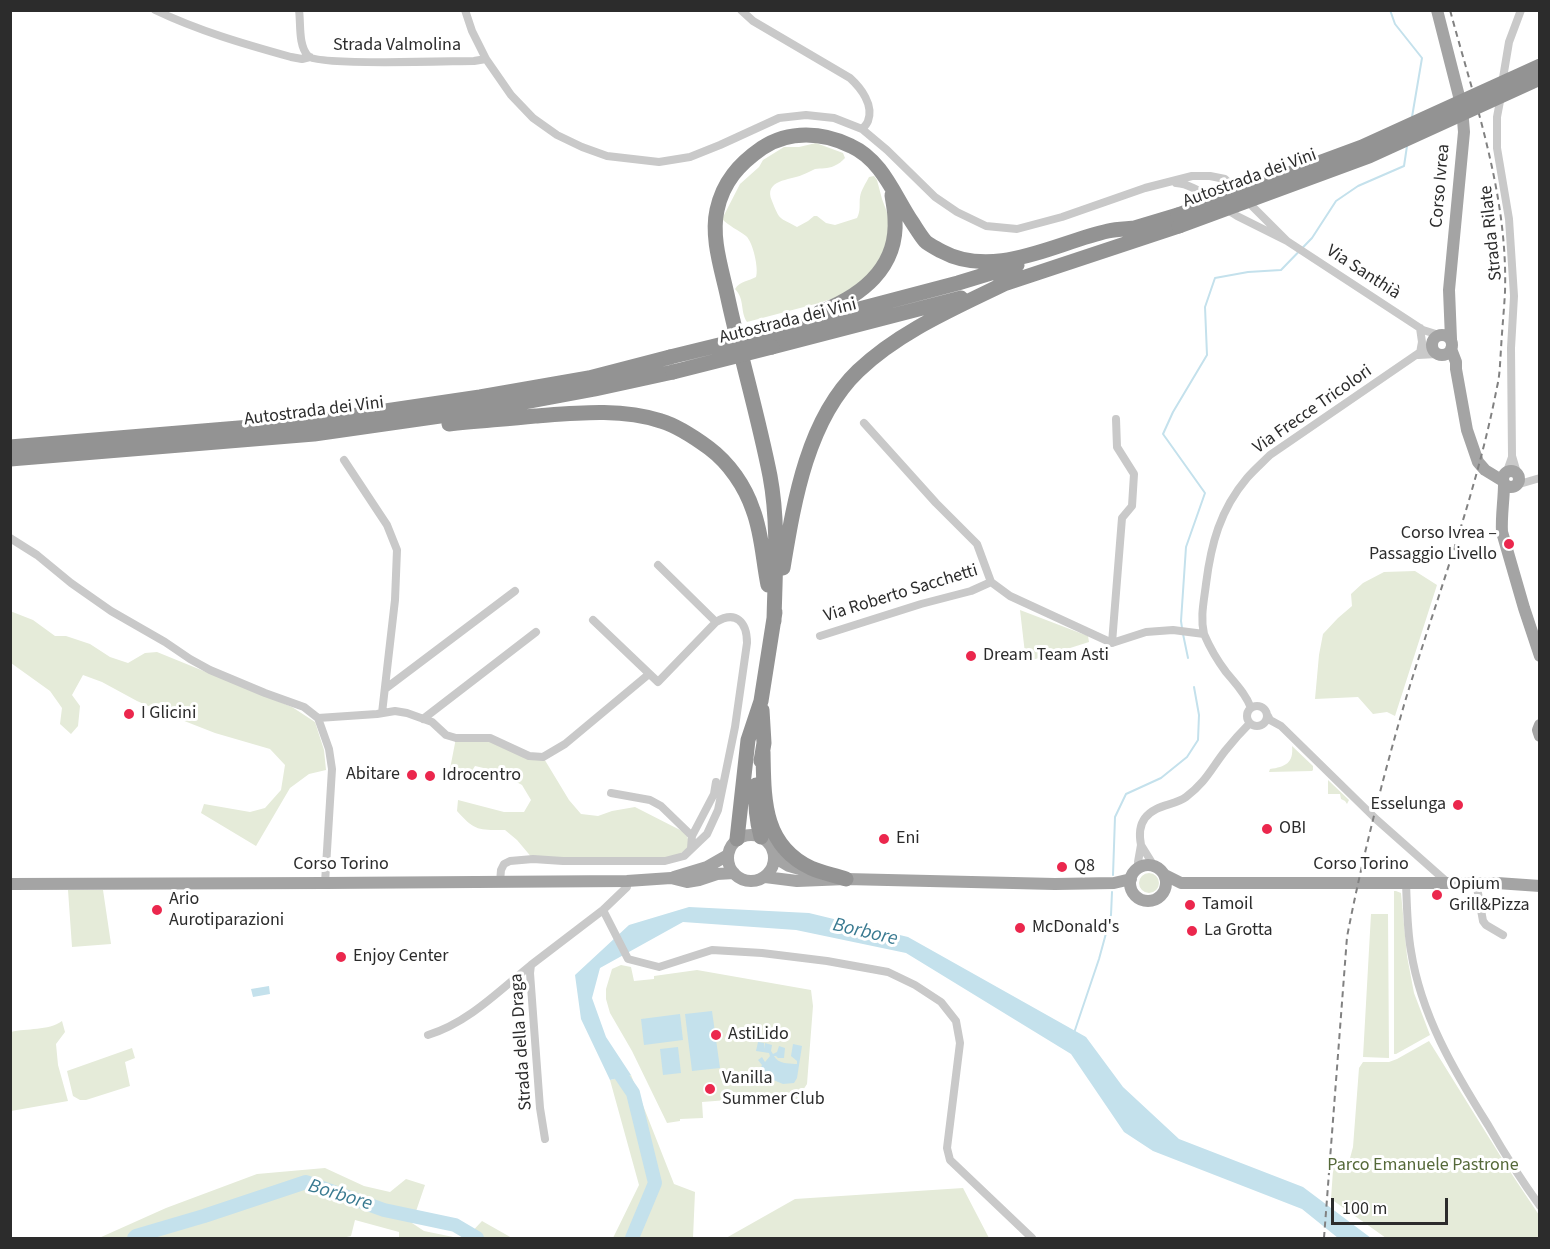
<!DOCTYPE html>
<meta charset="utf-8">
<style>
body{margin:0}
#map{position:relative;width:1550px;height:1249px;overflow:hidden;background:#fff;font-family:"Source Sans 3",sans-serif}
canvas{display:block}
.frame{position:absolute;inset:0;border:12px solid #2c2c2c;pointer-events:none}
.scale{position:absolute;left:1331px;top:1198px;width:117px;height:27px;box-sizing:border-box;border:3px solid #2c2c2c;border-top:0;padding-left:8px;font-size:18px;line-height:21px;white-space:nowrap;color:#2c2c2c;-webkit-text-stroke:4px #fff;paint-order:stroke}
</style>
<div id="map">
<canvas width="1550" height="1249"></canvas>
<div class="frame"></div>
<div class="scale">100 m</div>
</div>
<script>
const ctx = document.querySelector('canvas').getContext('2d');
ctx.lineJoin = 'round';
function fillPath(path, color) { ctx.fillStyle = color; ctx.fill(path, 'evenodd'); }
function strokePath(path, color, width, dash) { ctx.strokeStyle = color; ctx.lineWidth = width; ctx.lineCap = dash ? 'butt' : 'round'; ctx.setLineDash(dash || []); ctx.stroke(path); }
function drawText(font, color, halo, rows, align = 'center') {
  ctx.font = font + ' "Source Sans 3",sans-serif'; ctx.lineWidth = 6; ctx.setLineDash([]); ctx.textBaseline = 'middle'; ctx.strokeStyle = halo; ctx.fillStyle = color; for (const [text, x, y, turn = 0] of rows) {
    ctx.save(); ctx.translate(x, y); ctx.rotate((+turn || 0) * Math.PI / 180); ctx.textAlign = isNaN(turn) ? turn : align; if (halo) ctx.strokeText(text, 0, 0); ctx.fillText(text, 0, 0); ctx.restore();
  }
}
fillPath(new Path2D(`
 M816,143L843,153L845,158C842,161 839,164 834,166C828,169 821,168 815,169C811,171 807,173 802,175C790,180 763,180 772,201C780,221 779,217 797,227L808,221L814,216H817L826,223L835,225L857,218C861,210 859,205 860,197C861,190 866,183 869,177L874,176L877,180L882,199L891,223L883,257L869,275L840,296L819,303L747,322C740,312 745,299 735,289C740,281 749,281 756,277C759,269 753,242 746,236C738,230 729,226 722,219L740,184L759,167L763,160L784,147H799Z
 M1415,571L1437,585L1395,716L1387,712L1373,714L1358,697L1315,699L1319,655L1323,634L1338,618L1352,606L1351,594L1363,583L1384,572Z
 M1020,610L1088,636L1089,642L1026,662Z
 M10,611L33,620L55,636H66L90,644L110,657L128,663L145,653L157,652L292,707L315,722L324,750L326,770L309,774L290,788L256,846L201,813L204,804L250,812L265,808L281,790L285,765L270,749L215,733L169,715L137,701L102,682L83,675L72,695L80,706L78,726L71,734L60,724L62,708L50,691L11,663Z
 M456,738H490L519,751L543,757L569,800L581,814L598,816L612,811L635,807L686,833L691,848L665,861L533,859L517,840L505,830C478,830 475,831 457,811L458,800L504,812H524L531,800L522,785L496,771L475,766L468,777L449,774Z
 M1292,746L1313,766V770L1312,771L1269,772L1270,769C1285,767 1294,763 1292,746Z
 M1328,780L1349,800L1347,804L1345,801L1341,799L1340,794H1328Z
 M1139 883a10 10 0 1 1 20 0a10 10 0 1 1-20 0Z
 M68,890H103L111,944L72,947Z
 M1394,891H1396L1401,893L1407,956L1414,993L1430,1035L1396,1054H1394Z
 M1371,914H1388L1389,1058L1363,1057Z
 M621,965L631,967L634,981L654,979V976L697,970L811,990L813,1006L807,1084L797,1099L728,1100L702,1102L703,1118L680,1119V1121L667,1123L632,1051L610,1013L606,999V989L612,969Z
 M62,1021L65,1032L56,1044L58,1065L68,1101L11,1111V1032C27,1028 48,1031 62,1021Z
 M1429,1041L1511,1173L1539,1215V1238H1386L1331,1199L1334,1156L1349,1162L1353,1147L1359,1068L1363,1062H1389L1397,1059Z
 M132,1048L135,1058L125,1062L130,1086L86,1100H80L73,1096L67,1071Z
 M631,1075L674,1184L695,1192L693,1238H613L639,1185L610,1080Z
 M325,1168L364,1186L390,1192L406,1179L425,1185L412,1223L424,1231L458,1238H399V1232L355,1220L351,1236L342,1238H99L166,1208L257,1174Z
 M963,1188L989,1238H726L795,1199Z
 M482,1221L512,1238H466Z`), '#e5ebd9');
fillPath(new Path2D(`
 M689,907L809,913L908,937L1086,1037L1123,1087L1179,1139L1303,1187L1371,1238H1338L1302,1209L1153,1151L1124,1132L1071,1054L906,953L796,930L683,922L600,968L592,998L606,1037L631,1075L610,1080L581,1019L575,975L629,925Z
 M269,986L270,994L253,997L251,989Z
 M712,1011L720,1068L692,1071L685,1014Z
 M680,1014L683,1040L644,1045L641,1019Z
 M758,1042L764,1043V1049L765,1043L772,1045L771,1051L773,1054L777,1052L779,1046L785,1048L784,1058H778L776,1056H774C778,1064 788,1063 795,1064H797V1061L791,1056L793,1044L802,1046L797,1078L794,1083L783,1084L761,1075L760,1070L762,1065L758,1060L762,1057L765,1062L770,1056L769,1053L756,1051Z
 M678,1047L681,1073L663,1075L660,1049Z`), '#c4e1ec');
strokePath(new Path2D(`
 M1390,10L1395,24L1422,58L1412,117
 M1182,628L1181,621L1186,547L1205,493L1163,434L1173,412L1207,355L1205,307L1215,278L1248,272L1281,270L1312,238L1336,201L1358,186L1404,166L1407,146
 M1183,634L1188,658
 M1113,875L1115,817L1126,794L1161,778L1187,757L1198,740L1199,715L1194,687
 M1074,1033L1099,959L1111,915L1112,892`), '#c4e1ec', 2);
strokePath(new Path2D(`
 M612,1062L633,1093L655,1183L632,1238
 M134,1238L136,1236L204,1216L306,1182L384,1210L455,1225L477,1238`), '#c4e1ec', 14);
strokePath(new Path2D(`
 M155,10C199,31 244,44 291,57L302,59L310,57
 M299,10C301,24 298,45 308,56C318,66 451,61 474,61L486,59
 M465,10L472,31L486,59L511,95L533,118L557,135L582,147L607,156L659,162L690,157L720,145L779,118L806,115L834,118L862,129L887,150L935,197L957,212L986,226L1017,229L1062,217L1145,188L1192,176H1210L1225,179L1287,241
 M741,10L753,21L850,78C861,88 874,105 868,121C867,124 864,127 862,129
 M1502,84L1509,42L1521,10
 M1501,96L1497,117V148L1509,219L1514,296L1511,348L1512,456L1517,473
 M1176,183C1191,184 1203,194 1216,202
 M1226,209L1237,216L1287,241L1423,330L1439,335
 M1420,328L1422,342L1420,353
 M1418,355L1437,354
 M864,423L936,503L977,544L991,582L1010,596L1112,643L1146,632L1173,630L1204,634C1210,648 1217,660 1226,672C1235,683 1246,694 1251,708
 M344,460L387,525L397,550L395,600L382,713
 M1507,471L1512,457
 M1516,485L1540,478
 M10,538L37,555L71,583L111,611L165,642L190,659L210,670L265,693L304,707L318,718L329,749L332,769L325,883
 M658,565L716,622
 M1204,634C1200,617 1204,601 1206,584C1211,544 1220,510 1247,478C1254,470 1262,463 1270,455L1432,344
 M820,636L921,604L971,591L991,582
 M1112,643L1122,518L1132,506L1134,474L1117,447L1116,419
 M385,689L515,591
 M1247 716a10 10 0 1 1 20 0a10 10 0 1 1-20 0Z
 M1268,716L1270,720L1281,726L1377,820L1447,882
 M318,718L377,714L395,711L407,713L432,722L446,735L456,738H490L529,756L543,757L565,744L649,674
 M423,719L536,632
 M611,793L650,800L661,806L692,836L691,848
 M692,836L714,794L716,782
 M1141,845C1139,835 1139,826 1145,818C1156,804 1174,806 1186,797C1206,782 1211,769 1225,751C1233,741 1241,732 1250,723
 M1140,867L1138,862L1141,845L1154,866
 M500,882L501,870L504,864L510,861L533,859L563,861H665L684,856L707,834L718,810L735,727L747,643C747,622 736,610 716,622L658,682L593,620
 M1476,882L1483,921L1486,925L1503,935
 M1406,883C1407,905 1407,929 1411,951C1421,1015 1454,1071 1488,1125C1504,1153 1521,1180 1540,1206
 M603,910L628,959L659,967L712,950L762,953L827,961L888,972L915,985L941,1002L956,1021L960,1043L947,1148L950,1160L1032,1238
 M428,1035C468,1023 500,990 531,965
 M545,1139L540,1108L530,973L531,965L603,910L627,887V881`), '#c9c9c9', 8);
strokePath(new Path2D(`
 M1437,10L1462,108L1464,132L1449,290L1451,339
 M1432 345a10 10 0 1 1 20 0a10 10 0 1 1-20 0Z
 M1451,349L1456,362V369L1467,430L1478,462L1485,470L1503,481
 M1503 479a8 8 0 1 1 16 0a8 8 0 1 1-16 0Z
 M1504,484C1504,500 1501,516 1502,532L1524,608L1540,656
 M1540,725L1538,730L1540,736
 M728 858a23 23 0 1 1 46 0a23 23 0 1 1-46 0Z
 M774,857L789,866L810,872
 M1130 883a18 18 0 1 1 36 0a18 18 0 1 1-36 0Z
 M1165,875L1181,883H1497L1540,886
 M674,877L707,867L728,855
 M765,877L797,881L846,879L1055,884L1114,883L1131,879
 M10,884L325,883L627,881L671,878L687,882L699,880L717,874L734,873`), '#a4a4a4', 12);
strokePath(new Path2D(`
 M1128,230L1178,215
 M998,286L1179,226
 M820,312C861,296 898,268 895,219C895,211 893,203 892,195
 M768,333L958,283L1017,265
 M772,347L961,298
 M449,424C477,421 506,419 535,416C576,413 621,408 661,421C678,426 694,437 709,448C729,463 745,486 753,510C762,533 763,561 768,585
 M10,447L311,422L480,397L589,378L670,357
 M10,459L314,434L482,410L595,389L673,372
 M783,568C794,502 807,420 858,371C900,331 955,308 1006,283
 M774,621C775,573 779,524 770,476C758,415 740,355 727,294C721,267 711,237 717,210C723,182 739,164 762,148C789,130 823,132 851,146C882,160 894,195 912,222C916,228 920,235 925,241C929,245 936,248 941,251C994,280 1055,243 1108,231C1117,229 1127,229 1136,228
 M763,752C764,798 762,845 811,868C822,873 835,875 846,879
 M761,761L764,743L762,710
 M756,785C755,803 756,819 761,837
 M737,839L748,740L761,701L775,612`), '#939393', 15);
strokePath(new Path2D(`
 M1324,1238L1347,937C1362,859 1382,781 1404,705C1436,599 1476,496 1497,387C1500,375 1500,362 1501,349C1502,330 1504,311 1505,292C1508,195 1475,103 1450,10`), '#818181', 2, [6, 4.5]);
strokePath(new Path2D(`
 M1178,215L1362,147L1540,66
 M1179,226L1369,156L1540,78
 M670,357L768,333
 M673,372L772,347`), '#939393', 15);
for (const [x, y, r, color] of [
 [1509,544,6,"#eb274d"],
 [971,656,6,"#eb274d"],
 [129,714,6,"#eb274d"],
 [412,775,6,"#eb274d"],
 [430,776,6,"#eb274d"],
 [1458,805,6,"#eb274d"],
 [1267,829,6,"#eb274d"],
 [884,839,6,"#eb274d"],
 [1062,867,6,"#eb274d"],
 [1437,895,6,"#eb274d"],
 [1190,905,6,"#eb274d"],
 [157,910,6,"#eb274d"],
 [1020,928,6,"#eb274d"],
 [1192,931,6,"#eb274d"],
 [341,957,6,"#eb274d"],
 [716,1035,6,"#eb274d"],
 [710,1089,6,"#eb274d"]
]) { const dot = new Path2D(); dot.arc(x, y, r, 0, 2 * Math.PI); ctx.fillStyle = color; ctx.fill(dot); strokePath(dot, '#fff', 2); }
drawText('18px', '#2c2c2c', '#fff', [
 ["Strada Valmolina",397,46],
 ["Autostrada dei Vini",1250,179,-20],
 ["Corso Ivrea",1441,186,-85],
 ["Strada Rilate",1492,233,-96],
 ["Via Santhià",1363,273,33],
 ["Autostrada dei Vini",788,322,-14],
 ["Via Frecce Tricolori",1313,410,-35],
 ["Autostrada dei Vini",314,412,-7],
 ["Via Roberto Sacchetti",901,594,-17],
 ["Corso Torino",341,865],
 ["Corso Torino",1361,865],
 ["Strada della Draga",522,1042,-94]
]);
drawText('18px', '#2c2c2c', '#fff', [
 ["Corso Ivrea –",1497,534,"right"],
 ["Passaggio Livello",1497,555,"right"],
 ["Dream Team Asti",983,656],
 ["I Glicini",141,714],
 ["Abitare",400,775,"right"],
 ["Idrocentro",442,776],
 ["Esselunga",1446,805,"right"],
 ["OBI",1279,829],
 ["Eni",896,839],
 ["Q8",1074,867],
 ["Opium",1449,885],
 ["Grill&Pizza",1449,906],
 ["Ario",169,900],
 ["Aurotiparazioni",169,921],
 ["Tamoil",1202,905],
 ["McDonald's",1032,928],
 ["La Grotta",1204,931],
 ["Enjoy Center",353,957],
 ["AstiLido",728,1035],
 ["Vanilla",722,1079],
 ["Summer Club",722,1100]
], 'left');
drawText('18px', '#556939', '#fff', [
 ["Parco Emanuele Pastrone",1423,1166]
]);
drawText('italic 20px', '#387990', '#fff', [
 ["Borbore",865,933,13],
 ["Borbore",340,1196,17]
]);
</script>
